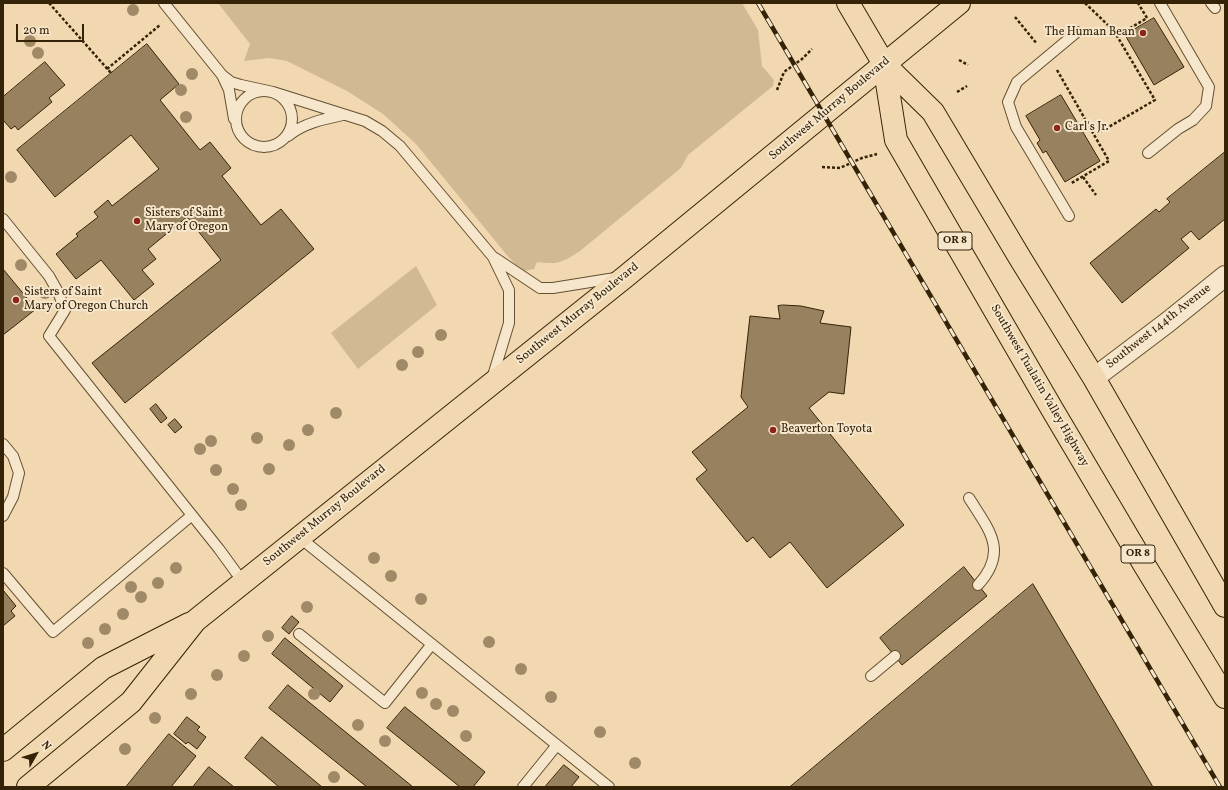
<!DOCTYPE html>
<style>
body{margin:0}
#map{position:relative;width:1228px;height:790px;overflow:hidden;background:#f1d8b0;font-family:Vollkorn,serif}
canvas{display:block}
.frame{position:absolute;inset:0;border:4px solid #352308;pointer-events:none}
.north{position:absolute;left:16px;top:734px;width:40px;height:40px;-webkit-text-stroke:3px #f6e6cc;paint-order:stroke;rotate:51deg;font-size:11px;font-weight:700;line-height:16px;text-align:center;color:#352308}
.north::after{content:'';display:block;margin:auto;width:14px;height:18px;background:#352308;clip-path:polygon(50% 0,100% 100%,50% 72%,0 100%)}
.scale{position:absolute;left:16px;top:24px;width:68px;height:18px;box-sizing:border-box;border:2px solid #352308;border-top:0;padding-left:5px;font-size:12px;line-height:14px;white-space:nowrap;color:#352308;-webkit-text-stroke:3px #f6e6cc;paint-order:stroke}
</style>
<div id="map">
<canvas width="1228" height="790"></canvas>
<div class="frame"></div>
<div class="north">N</div>
<div class="scale">20 m</div>
</div>
<script>
const ctx = document.querySelector('canvas').getContext('2d');
ctx.lineJoin = 'round';
function fillPath(path, color) { ctx.fillStyle = color; ctx.fill(path, 'evenodd'); }
function strokePath(path, color, width, dash) { ctx.strokeStyle = color; ctx.lineWidth = width; ctx.lineCap = dash ? 'butt' : 'round'; ctx.setLineDash(dash || []); ctx.stroke(path); }
function drawText(font, color, halo, rows, align = 'center') {
  ctx.font = font + ' Vollkorn,serif'; ctx.lineWidth = 4; ctx.setLineDash([]); ctx.textBaseline = 'middle'; ctx.strokeStyle = halo; ctx.fillStyle = color; for (const [text, x, y, turn = 0] of rows) {
    ctx.save(); ctx.translate(x, y); ctx.rotate((+turn || 0) * Math.PI / 180); ctx.textAlign = isNaN(turn) ? turn : align; if (halo) ctx.strokeText(text, 0, 0); ctx.fillText(text, 0, 0); ctx.restore();
  }
}
fillPath(new Path2D(`
 M218,3H742L758,30L762,66L774,80L773,86L688,155L681,168L580,251C563,262 558,265 537,262L534,269L525,271L516,265L506,254L416,144L383,114L347,91L287,61L269,58L244,61L250,44Z
 M416,266L437,305L358,369L331,333Z`), '#d1b993');
const building = new Path2D(`
 M1154,18L1184,67L1154,85L1125,35Z
 M147,44L179,84L160,100L200,150L210,142L231,168L222,176L261,225L281,209L314,249L125,403L92,363L221,260L187,217L148,249L156,259L142,270L154,284L134,300L101,260L76,279L56,254L78,236L76,234L98,217L94,212L108,200L112,206L159,169L131,135L55,197L17,150Z
 M45,62L65,85L49,98L52,102L18,130L15,126L11,129L3,120V97Z
 M1061,95L1100,161L1065,182L1046,151L1043,153L1037,143L1040,140L1026,116Z
 M1225,152V219L1199,240L1191,231L1181,239L1189,248L1122,303L1090,263L1156,209L1159,212L1170,202L1167,199Z
 M3,269L36,309L3,335Z
 M783,305L801,306L824,311L820,323L851,327L844,394L829,392L809,408L904,525L827,588L790,542L770,558L753,537L747,542L696,479L707,470L692,452L748,407L741,397L750,316L780,319L778,306Z
 M156,404L167,418L161,423L150,409Z
 M175,419L182,427L175,433L168,425Z
 M964,567L987,596L902,665L880,638Z
 M1033,584L1153,787H790Z
 M3,590L16,606L11,611L15,616L3,626Z
 M292,616L299,622L289,634L282,628Z
 M285,638L343,686L330,702L272,654Z
 M288,685L413,787H367L269,708Z
 M405,707L485,772L473,787H460L387,728Z
 M187,717L200,727L197,730L206,737L197,749L188,742L186,744L174,734Z
 M169,734L196,756L171,787H126Z
 M262,737L322,787H279L245,758Z
 M564,765L579,777L571,787H545Z
 M209,767L234,787H193Z`);
fillPath(building, '#97815f');
strokePath(building, '#352308', 1);
const service = new Path2D(`
 M164,3L222,75L231,82L241,85L273,92L365,121L382,131L400,146L493,257L509,290V323L492,379
 M1211,3L1215,8
 M222,75L229,90L234,119
 M236 119a28 28 0 1 1 56 0a28 28 0 1 1-56 0Z
 M288,136C304,123 324,119 343,115
 M1148,153L1178,129L1193,120L1206,106L1209,87L1160,3
 M1069,216L1016,127L1008,102L1017,82L1077,32
 M3,219L49,276L58,292L65,310L49,336L219,549L243,582
 M495,258L540,288H553L615,278
 M3,444L13,456L19,473L13,497L3,516
 M969,498C989,530 1009,551 978,585
 M299,537L609,787
 M3,573L53,632L191,516
 M299,634L385,703L432,644
 M871,676L895,656
 M523,787L557,745`);
const minor = new Path2D(`
 M1094,378L1168,322L1225,276`);
const primary = new Path2D(`
 M848,3L884,64L933,112L1020,258L1094,378L1225,606
 M884,64L896,140L1052,409L1145,566L1225,697
 M3,750L103,668L189,624
 M28,787L131,702L195,621L625,277L959,3`);
strokePath(service, '#645032', 12);
strokePath(minor, '#645032', 22);
strokePath(primary, '#352308', 24);
strokePath(new Path2D(`
 M49,3L111,73
 M1085,3L1112,29L1117,36L1155,100L1095,135
 M1015,17L1037,44
 M1117,36L1147,18L1138,3
 M959,60L968,65
 M107,69L160,25
 M1057,70L1109,161L1070,184
 M777,90L784,72L802,59L812,49
 M957,92L967,86
 M822,167L840,168L862,158L877,154
 M1083,177L1096,195`), '#352308', 2.5, [3, 2]);
strokePath(service, '#f6e6cc', 10);
strokePath(minor, '#f6e6cc', 20);
strokePath(primary, '#f1d8b0', 22);
const rail = new Path2D(`
 M758,3L1220,787`);
strokePath(rail, '#352308', 4.5);
strokePath(rail, '#f6e6cc', 3, [9]);
ctx.fillStyle = '#9f8967';
for (const [x, y] of [
 [133,10],
 [30,41],
 [38,53],
 [192,74],
 [181,90],
 [186,117],
 [11,177],
 [21,265],
 [45,293],
 [441,335],
 [418,352],
 [402,365],
 [336,413],
 [308,430],
 [257,438],
 [211,441],
 [289,445],
 [200,449],
 [269,469],
 [216,470],
 [233,489],
 [241,505],
 [374,558],
 [176,568],
 [391,576],
 [158,583],
 [131,587],
 [141,597],
 [421,599],
 [307,607],
 [123,614],
 [105,629],
 [268,636],
 [489,642],
 [88,643],
 [244,656],
 [521,669],
 [217,675],
 [422,693],
 [191,694],
 [314,694],
 [551,697],
 [436,704],
 [453,711],
 [155,718],
 [358,725],
 [600,732],
 [466,736],
 [385,741],
 [125,749],
 [635,763],
 [334,777]
]) { ctx.beginPath(); ctx.arc(x, y, 6, 0, 2 * Math.PI); ctx.fill(); }
for (const [x, y, r, color] of [
 [1143,33,4,"#8f2418"],
 [1057,128,4,"#8f2418"],
 [137,221,4,"#8f2418"],
 [16,300,4,"#8f2418"],
 [773,430,4,"#8f2418"]
]) { const dot = new Path2D(); dot.arc(x, y, r, 0, 2 * Math.PI); ctx.fillStyle = color; ctx.fill(dot); strokePath(dot, '#f6e6cc', 1.5); }
for (const [x, y, w] of [
 [955,241,34],
 [1138,554,34]
]) { const box = new Path2D(); box.roundRect(x - w / 2, y - 9, w, 18, 3); ctx.fillStyle = '#f6e6cc'; ctx.fill(box); strokePath(box, '#352308', 1); }
drawText('bold 11px', '#352308', null, [
 ["OR 8",955,241],
 ["OR 8",1138,554]
]);
drawText('12px', '#352308', '#f6e6cc', [
 ["The Human Bean",1135,33,"right"],
 ["Carl's Jr.",1065,128],
 ["Sisters of Saint",145,214],
 ["Mary of Oregon",145,228],
 ["Sisters of Saint",24,293],
 ["Mary of Oregon Church",24,307],
 ["Beaverton Toyota",781,430]
], 'left');
drawText('12px', '#352308', '#f6e6cc', [
 ["Southwest Murray Boulevard",830,109,-40],
 ["Southwest Murray Boulevard",578,314,-39],
 ["Southwest 144th Avenue",1159,327,-38],
 ["Southwest Tualatin Valley Highway",1039,386,60],
 ["Southwest Murray Boulevard",325,516,-39]
]);
</script>
